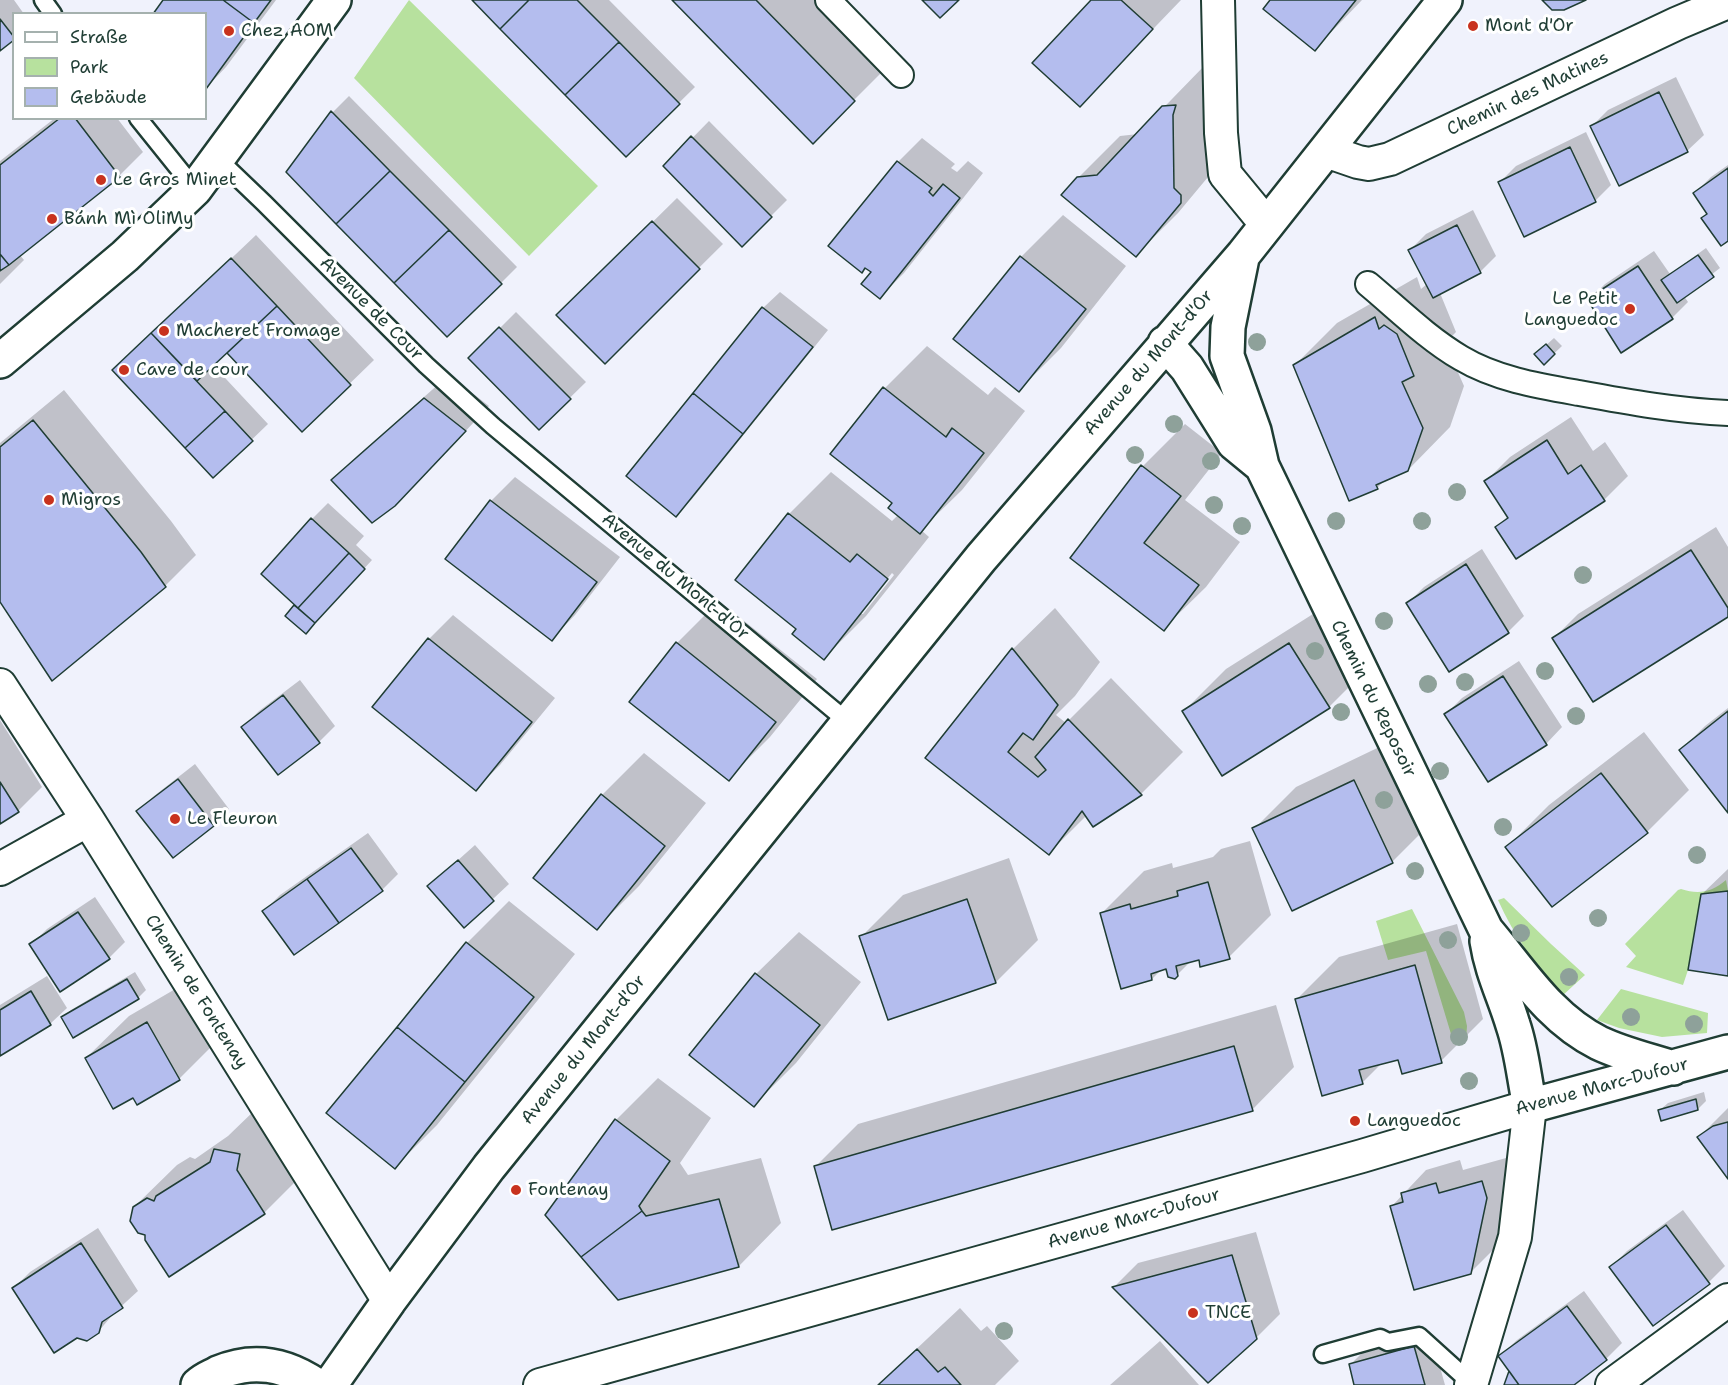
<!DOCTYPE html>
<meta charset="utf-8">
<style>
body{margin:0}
#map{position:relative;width:1728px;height:1385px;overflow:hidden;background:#f0f2fc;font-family:"Shantell Sans",sans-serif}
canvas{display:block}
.legend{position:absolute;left:12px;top:12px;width:195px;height:108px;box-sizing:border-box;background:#fff;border:2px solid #a5b1ae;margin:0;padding:8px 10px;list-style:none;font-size:18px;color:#1f3d34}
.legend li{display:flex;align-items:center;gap:12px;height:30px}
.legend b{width:30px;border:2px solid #a5b1ae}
</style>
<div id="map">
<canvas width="1728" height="1385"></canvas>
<ul class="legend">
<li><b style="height:8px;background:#fff"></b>Straße</li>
<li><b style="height:16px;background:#b7e19e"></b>Park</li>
<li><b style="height:16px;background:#b4bdee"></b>Gebäude</li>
</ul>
</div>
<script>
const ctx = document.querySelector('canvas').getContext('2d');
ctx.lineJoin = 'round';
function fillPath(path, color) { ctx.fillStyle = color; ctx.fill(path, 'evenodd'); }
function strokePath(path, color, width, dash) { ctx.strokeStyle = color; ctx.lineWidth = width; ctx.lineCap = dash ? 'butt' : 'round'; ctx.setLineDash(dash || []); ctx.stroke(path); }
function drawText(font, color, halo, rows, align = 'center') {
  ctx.font = font + ' "Shantell Sans",sans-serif'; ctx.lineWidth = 6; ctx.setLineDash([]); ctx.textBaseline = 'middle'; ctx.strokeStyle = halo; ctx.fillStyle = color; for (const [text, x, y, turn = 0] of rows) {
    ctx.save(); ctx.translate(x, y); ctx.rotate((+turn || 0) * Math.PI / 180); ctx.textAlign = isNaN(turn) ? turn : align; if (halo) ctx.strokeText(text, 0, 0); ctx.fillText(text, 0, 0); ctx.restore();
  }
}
fillPath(new Path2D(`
 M409,0L598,186L529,256L354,78Z
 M1726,880L1728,891L1701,894L1688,970L1683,985L1626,967L1636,956L1625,944L1678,890L1681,889C1699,895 1712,892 1726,880Z
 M1504,898L1551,944L1585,975L1562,996C1536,966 1514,936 1498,900Z
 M1412,909L1464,1012L1467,1026L1466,1041L1454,1044L1426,951L1388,960L1376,921Z
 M1621,989L1708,1013L1707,1033L1662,1037L1619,1028L1597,1020Z`), '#b7e19e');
fillPath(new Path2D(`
 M0,0H14L24,14H14V38L0,49Z
 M165,0H276L226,67L206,88V14Z
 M474,0H609L695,87L626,155Z
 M674,0H839L896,58L813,141Z
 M1093,0H1181L1080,105Z
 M1272,0H1362L1315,49Z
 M1206,64L1223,159L1178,213L1136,255L1078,178L1120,136L1138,134Z
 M1676,77L1704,135L1687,151L1592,126L1608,110Z
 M349,96L517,267L501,283L288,172L333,112Z
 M55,118H117L143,152L119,176L19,254L24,260L0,284V161Z
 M709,121L787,200L742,245L665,166Z
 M1586,132L1611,185L1595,201L1499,183L1516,166Z
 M922,138L955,164L951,168L957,172L968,161L983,173L904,273L880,297L898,162Z
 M1728,165V239L1703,218L1708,213L1695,193L1711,177Z
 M677,198L723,244L605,361L558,315Z
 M1473,210L1496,256L1480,272L1440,293L1456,332L1445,343L1464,386L1450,427L1408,470L1386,479L1377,488L1295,365L1337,323L1417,277L1421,289L1427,284L1410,250L1426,234Z
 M1063,215L1126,266L1061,348L1019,390L1021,257Z
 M256,235L374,360L302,430L227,351L213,365L268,424L214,476L114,370Z
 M1706,248L1720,268L1684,296L1688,302L1672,318L1589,300L1605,284L1654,251L1670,274Z
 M780,292L828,330L692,499L676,515L628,476L763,308Z
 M516,312L586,382L539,428L470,358Z
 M1554,338L1562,346L1544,363V347Z
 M927,346L988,395L995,387L1025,411L962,490L921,530L929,537L866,616L824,658L789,514L831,472L892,521L898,515L894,503L832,453L885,388ZM892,573L894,575L863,614H859Z
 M449,375L489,406L419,481L333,480L357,456Z
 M64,390L171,521L196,555L165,586L0,600V443Z
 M1571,417L1593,451L1605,442L1628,476L1604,500L1497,527L1509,515L1486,481L1510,457Z
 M1185,424L1222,453L1185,500L1240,542L1206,587L1163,629L1072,558L1143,466Z
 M515,477L620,557L575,615L552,639L447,558L491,501Z
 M328,503L364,536L356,545L372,560L306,632L287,616L297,605L312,519Z
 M1716,527L1728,547V615L1554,638L1578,614Z
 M1482,549L1524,616L1508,632L1408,603L1424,587Z
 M719,601L817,679L770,737L728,779L631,702L677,643Z
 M1332,602L1371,665L1329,707L1184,711L1226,669Z
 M1055,608L1100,662L1075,696L1056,715L1066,723L1111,678L1183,752L1141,794L1093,825L1087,815L1049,853L927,758L1013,649Z
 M453,615L555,698L500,765L476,789L429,639Z
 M1519,661L1562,727L1546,744L1446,714L1462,698Z
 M300,680L335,726L319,742L243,727L259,711Z
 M1728,708V811L1681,750L1705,726Z
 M0,720L42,787L18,811L0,822Z
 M1644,732L1689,790L1647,832L1507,847L1549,805Z
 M1396,739L1434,820L1392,862L1254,829L1296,787Z
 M644,753L706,803L639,886L597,928L602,795Z
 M195,764L229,809L213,825L173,856L138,812L154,796Z
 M368,833L398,874L382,890L264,911L280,895Z
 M1250,841L1271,915L1229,957L1200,958L1191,961L1175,977L1167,967L1162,969L1152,979L1102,913L1144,871L1172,863L1173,868L1213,857L1221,849Z
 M475,845L509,884L464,926L429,886Z
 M1009,858L1038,940L996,982L861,937L903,895Z
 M1728,869V974L1702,894Z
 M95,897L125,942L109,958L31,945L47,929Z
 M509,901L575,954L437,1125L395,1167L467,943Z
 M1457,924L1483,1019L1441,1061L1399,1058L1383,1062L1362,1083L1297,999L1339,957Z
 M799,932L861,982L796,1063L754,1105L691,1055L756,974Z
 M135,972L146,990L138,998L63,1018L71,1010Z
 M47,976L67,1008L50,1024L0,1054V1005Z
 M189,981L221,1037L179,1079L133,1096L86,1058L129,1016Z
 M1276,1005L1294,1067L1252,1110L816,1166L858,1124Z
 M658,1078L711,1118L680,1163L688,1175L761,1158L781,1223L739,1266L547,1215L616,1120Z
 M1704,1092L1706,1101L1698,1109L1660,1110L1668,1103Z
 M257,1108L306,1171L264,1213L147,1234L134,1207L177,1165L190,1157L195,1159L228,1136Z
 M1728,1108V1176L1699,1137Z
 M1506,1158L1511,1174L1495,1248L1470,1273L1392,1206L1426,1170L1460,1160L1463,1170Z
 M1683,1210L1725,1266L1709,1282L1611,1267L1627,1251Z
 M98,1228L138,1291L115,1312L98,1332L14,1288L30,1272Z
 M1256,1232L1280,1314L1256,1338L1114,1287L1138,1263Z
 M1584,1291L1622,1343L1606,1359L1572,1385H1506L1511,1371L1500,1356L1517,1340Z
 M960,1308L981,1331L987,1326L1019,1361L995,1385H878Z
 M1430,1331L1445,1385H1356L1351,1364L1367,1348Z
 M1160,1341L1199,1385H1110Z`), '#0003');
const building = new Path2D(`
 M163,0H223L254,23L206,89V14H153Z
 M223,0H271L254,23Z
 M472,0H529L500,29Z
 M529,0H577L619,42L565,95L500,29Z
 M672,0H756L855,101L813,144Z
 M922,0H959L940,18Z
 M1091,0H1121L1153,29L1080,107L1032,63Z
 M1270,0H1356L1315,51L1263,9Z
 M1542,0H1586L1564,10H1552Z
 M0,19L14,37V40L0,51Z
 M619,42L680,104L626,157L565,95Z
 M1659,92L1688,152L1619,186L1590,126Z
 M1176,105L1173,115L1174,188L1181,195V203L1136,257L1061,195L1077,177L1097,175L1162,106Z
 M331,111L390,171L336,224L286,172Z
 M60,118H75L120,177L9,265L0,254V165Z
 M691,136L772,217L742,247L663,166Z
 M1570,147L1596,202L1524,237L1498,182Z
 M897,161L932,188L929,192L933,196L943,184L960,198L880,299L861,284L871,272L865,268L862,273L828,246Z
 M1728,168V241L1721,246L1701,218L1707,214L1693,193Z
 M390,171L449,230L394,283L336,224Z
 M652,221L700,269L605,364L556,315Z
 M1457,225L1481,273L1433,298L1408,250Z
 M449,230L502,284L447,337L394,283Z
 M0,254L9,265L0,271Z
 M1698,255L1714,277L1677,303L1661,280Z
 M1020,256L1086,309L1019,392L953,339Z
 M231,258L277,306L197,381L151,333Z
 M1638,266L1673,319L1621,353L1587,299Z
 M277,306L351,385L302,432L227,353Z
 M762,307L813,347L743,434L693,393Z
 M1375,317L1379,329L1384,325L1397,334L1414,376L1402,382L1423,428L1408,471L1376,485L1378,489L1349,501L1293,365Z
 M499,327L571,399L539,430L468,358Z
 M151,333L225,411L185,448L112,370Z
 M1546,344L1555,354L1544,365L1534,354Z
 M883,387L946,437L952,428L984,453L920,534L888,508L892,503L830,454Z
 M693,393L743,434L676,517L626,476Z
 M424,398L466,431L395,506L372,523L331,480Z
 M225,411L253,441L213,478L185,448Z
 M33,420L141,552L166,587L52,681L0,602V447Z
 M1547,440L1568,474L1581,465L1605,501L1516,559L1495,527L1508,518L1484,481Z
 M1141,465L1181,496L1144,543L1199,585L1164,631L1070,558Z
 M490,500L597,582L552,641L445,559Z
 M788,513L850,562L857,554L888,579L824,660L792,634L796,629L735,580Z
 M311,518L349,553L298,608L261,574Z
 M1691,550L1728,608V617L1593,702L1552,638Z
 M349,553L365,569L315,623L298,608Z
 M1466,564L1509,633L1449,672L1406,603Z
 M294,605L315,623L306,634L285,616Z
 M428,638L532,722L476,791L372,707Z
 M676,642L776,722L729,781L629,702Z
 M1289,643L1330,708L1222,776L1182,711Z
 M1012,648L1058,705L1033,740L1023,733L1008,752L1038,777L1046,770L1035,757L1068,719L1142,795L1093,827L1082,811L1049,855L925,758Z
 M1503,676L1547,745L1488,782L1444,714Z
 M283,695L320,743L278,775L241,727Z
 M1728,711V813L1679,750Z
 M1601,773L1648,833L1552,907L1505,847Z
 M178,779L214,826L173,858L136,811Z
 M1354,780L1393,863L1292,911L1252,828Z
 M0,782L19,812L0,824Z
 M601,794L665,846L597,930L533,878Z
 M351,848L383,891L339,923L307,879Z
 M458,860L494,901L464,928L427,886Z
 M307,879L339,923L294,955L262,911Z
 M1208,882L1230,959L1200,967L1199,960L1176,966L1178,976L1175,979L1168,977L1166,969L1151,974L1152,980L1121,989L1100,913L1130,904L1131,909L1178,896L1177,891Z
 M1728,891V976L1688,970L1701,894Z
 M967,899L996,983L888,1020L859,936Z
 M78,912L110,959L60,992L29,944Z
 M466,942L534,997L465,1082L397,1027Z
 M1415,965L1442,1063L1402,1074L1398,1060L1359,1070L1363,1084L1322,1096L1295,999Z
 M755,973L820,1025L754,1107L689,1055Z
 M127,979L139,999L73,1038L61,1017Z
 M31,991L51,1025L0,1056V1010Z
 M147,1022L180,1080L137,1105L133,1098L113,1109L85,1058Z
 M397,1027L465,1082L395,1169L326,1113Z
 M1234,1046L1253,1111L832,1230L814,1166Z
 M1696,1099L1698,1110L1661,1121L1658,1110Z
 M615,1119L670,1161L639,1206L642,1211L581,1257L545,1215Z
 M1728,1122V1179L1697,1137L1713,1126Z
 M214,1149L240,1154L237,1170L265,1214L169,1277L145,1240V1235L138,1233L130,1221L133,1207L147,1198L154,1201L156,1196L210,1162Z
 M1482,1181L1487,1198L1471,1274L1414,1290L1390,1206L1403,1202L1401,1193L1436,1183L1439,1193Z
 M719,1199L739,1267L618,1300L581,1257L642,1211L646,1216Z
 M1666,1225L1710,1284L1653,1326L1609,1267Z
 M81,1243L123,1308L102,1322L99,1333L87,1341L77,1338L54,1353L12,1288Z
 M1232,1255L1257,1339L1208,1383L1112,1287Z
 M1567,1306L1607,1360L1574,1385H1519L1498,1356Z
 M1414,1346L1425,1385H1354L1349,1364Z
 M917,1349L938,1372L945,1367L961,1385H878Z
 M1509,1371L1519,1385H1504Z`);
fillPath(building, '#b4bdee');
strokePath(building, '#1f3d34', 1.5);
const service = new Path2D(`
 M43,0L53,14
 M138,118L195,189
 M217,158L264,203L426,365L493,426L848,722
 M1323,1354L1380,1338L1388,1342L1419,1336L1460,1373L1473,1378`);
const pedestrian = new Path2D(`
 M828,0L901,75
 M1368,284C1398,309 1427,338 1461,358C1496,379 1539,386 1579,393C1628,402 1678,411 1728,413`);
const minor = new Path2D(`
 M1218,0L1221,133L1225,174L1267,225
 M1326,151L1358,162L1369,164L1390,159L1678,23L1728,2
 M0,685L88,820L389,1301
 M0,869L88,820
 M540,1385L1362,1156L1530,1106L1515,1237L1471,1385
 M1612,1385L1728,1300`);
const tertiary = new Path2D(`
 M1242,258L1228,327L1227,356L1254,431L1262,466L1486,930C1521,971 1549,1018 1599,1043C1622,1054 1648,1060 1673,1068
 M1165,343L1187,368L1234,443L1262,466
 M0,361L125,256L195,189L334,0
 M1487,941C1492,973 1504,995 1513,1025C1522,1051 1524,1079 1530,1106L1728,1052
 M198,1385C204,1379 211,1377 218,1373C253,1358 285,1364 316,1385
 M330,1385L389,1301L489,1167L981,558L1243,255L1445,0`);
strokePath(service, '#1f3d34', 21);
strokePath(pedestrian, '#1f3d34', 28);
strokePath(minor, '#1f3d34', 36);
strokePath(tertiary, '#1f3d34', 38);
strokePath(service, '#fff', 16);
strokePath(pedestrian, '#fff', 24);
strokePath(minor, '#fff', 32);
strokePath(tertiary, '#fff', 33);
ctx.fillStyle = '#8ea19a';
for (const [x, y] of [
 [1257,342],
 [1174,424],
 [1135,455],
 [1211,461],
 [1457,492],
 [1214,505],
 [1336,521],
 [1422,521],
 [1242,526],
 [1583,575],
 [1384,621],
 [1315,651],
 [1545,671],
 [1465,682],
 [1428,684],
 [1341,712],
 [1576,716],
 [1440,771],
 [1384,800],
 [1503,827],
 [1697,855],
 [1415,871],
 [1598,918],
 [1521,933],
 [1448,940],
 [1569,977],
 [1631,1017],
 [1694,1024],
 [1459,1037],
 [1469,1081],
 [1004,1331]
]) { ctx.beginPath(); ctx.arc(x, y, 9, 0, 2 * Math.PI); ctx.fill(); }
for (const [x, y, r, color] of [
 [1473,26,6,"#c8321e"],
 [229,31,6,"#c8321e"],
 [101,180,6,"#c8321e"],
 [52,219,6,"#c8321e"],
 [1630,309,6,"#c8321e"],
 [164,331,6,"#c8321e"],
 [124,370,6,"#c8321e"],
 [49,500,6,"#c8321e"],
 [175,819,6,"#c8321e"],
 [1355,1121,6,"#c8321e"],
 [516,1190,6,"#c8321e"],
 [1193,1313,6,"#c8321e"]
]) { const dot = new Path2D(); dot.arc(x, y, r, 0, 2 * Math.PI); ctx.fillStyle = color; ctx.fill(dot); strokePath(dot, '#fff', 2); }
drawText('18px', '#1f3d34', '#fff', [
 ["Mont d'Or",1485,26],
 ["Chez AOM",241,31],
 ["Le Gros Minet",113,180],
 ["Bánh Mì OliMy",64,219],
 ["Le Petit",1618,299,"right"],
 ["Languedoc",1618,320,"right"],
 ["Macheret Fromage",176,331],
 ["Cave de cour",136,370],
 ["Migros",61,500],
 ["Le Fleuron",187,819],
 ["Languedoc",1367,1121],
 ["Fontenay",528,1190],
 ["TNCE",1205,1313]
], 'left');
drawText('18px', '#1f3d34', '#fff', [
 ["Chemin des Matines",1528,94,-25],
 ["Avenue de Cour",371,309,45],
 ["Avenue du Mont-d'Or",1149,363,-49],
 ["Avenue du Mont-d'Or",675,577,40],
 ["Chemin du Reposoir",1373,699,64],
 ["Chemin de Fontenay",196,992,58],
 ["Avenue du Mont-d'Or",584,1050,-51],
 ["Avenue Marc-Dufour",1602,1087,-15],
 ["Avenue Marc-Dufour",1134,1219,-16]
]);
</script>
